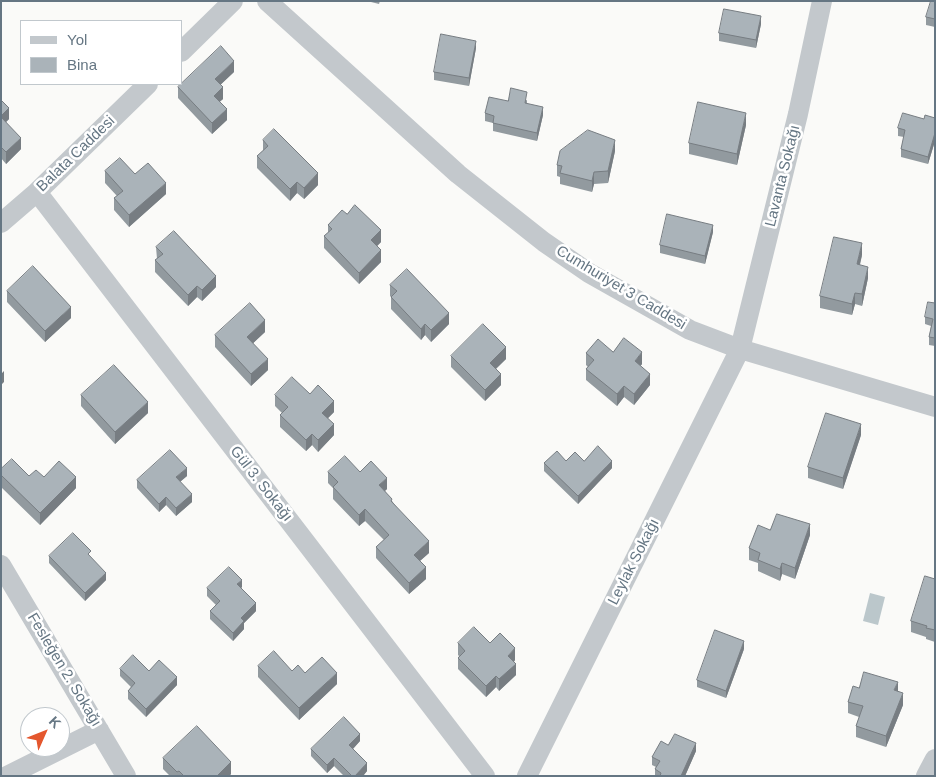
<!DOCTYPE html>
<meta charset="utf-8">
<style>
body{margin:0}
#map{position:relative;width:936px;height:777px;overflow:hidden;background:#fafaf8;font-family:Helvetica,sans-serif}
canvas{display:block}
.frame{position:absolute;inset:0;border:2px solid #657683;pointer-events:none}
.legend{position:absolute;left:20px;top:20px;width:162px;height:65px;box-sizing:border-box;background:#fff;border:1px solid #c1c8cd;margin:0;padding:6px 9px;list-style:none;font-size:15px;color:#657683}
.legend li{display:flex;align-items:center;gap:10px;height:25px}
.legend b{width:25px;border:1px solid #c1c8cd}
.north{position:absolute;left:20px;top:707px;width:50px;height:50px;box-sizing:border-box;background:#fff;border:1px solid #c1c8cd;border-radius:50%;rotate:46deg;font-size:14px;font-weight:700;line-height:20px;text-align:center;color:#657683}
.north::after{content:'';display:block;margin:auto;width:18px;height:22px;background:#e4572e;clip-path:polygon(50% 0,100% 100%,50% 72%,0 100%)}
</style>
<div id="map">
<canvas width="936" height="777"></canvas>
<div class="frame"></div>
<ul class="legend">
<li><b style="height:6px;background:#c3c8cc"></b>Yol</li>
<li><b style="height:14px;background:#aab3b9"></b>Bina</li>
</ul>
<div class="north">K</div>
</div>
<script>
const ctx = document.querySelector('canvas').getContext('2d');
ctx.lineJoin = 'round';
function fillPath(path, color) { ctx.fillStyle = color; ctx.fill(path, 'evenodd'); }
function strokePath(path, color, width, dash) { ctx.strokeStyle = color; ctx.lineWidth = width; ctx.lineCap = dash ? 'butt' : 'round'; ctx.setLineDash(dash || []); ctx.stroke(path); }
function drawText(font, color, halo, rows, align = 'center') {
  ctx.font = font + ' Helvetica,sans-serif'; ctx.lineWidth = 5; ctx.setLineDash([]); ctx.textBaseline = 'middle'; ctx.strokeStyle = halo; ctx.fillStyle = color; for (const [text, x, y, turn = 0] of rows) {
    ctx.save(); ctx.translate(x, y); ctx.rotate((+turn || 0) * Math.PI / 180); ctx.textAlign = isNaN(turn) ? turn : align; if (halo) ctx.strokeText(text, 0, 0); ctx.fillText(text, 0, 0); ctx.restore();
  }
}
fillPath(new Path2D(`
 M870,593L885,597L878,625L863,621Z`), '#bbc7cb');
strokePath(new Path2D(`
 M267,1L458,174L544,242L589,273L690,330L740,349L935,407
 M181,52L233,1
 M37,192L485,776
 M1,223L37,192L148,84
 M1,565L126,776
 M7,776L99,730
 M527,776L740,349L798,114L822,1
 M926,776L935,759`), '#c3c8cc', 20);
fillPath(new Path2D(`
 M367,1H380L379,4Z
 M935,1V27L926,25V17Z
 M761,24L756,48L719,41V33Z
 M476,48L469,86L434,80V72Z
 M234,72L220,85L223,99L219,102L227,120L212,134L178,98V87Z
 M1,100L9,119L6,122L21,149L6,164L1,158Z
 M527,100V103L543,115L537,141L493,131V123L485,121V113Z
 M935,118V141L928,164L901,157V149L904,137L898,136V128L924,119Z
 M746,125L737,165L689,154V143Z
 M263,140L318,185L304,199L297,193L290,201L257,168V156L263,151Z
 M615,151L608,183L594,184L592,192L560,184V177L557,176V165Z
 M105,171L135,174L166,194L129,227L114,210V198L117,196L105,183Z
 M347,214L381,242L377,246L381,262L359,284L324,248V236L328,233V225Z
 M713,232L705,264L660,253V245Z
 M156,247L216,287L202,301L197,297L188,306L155,272V260L157,259Z
 M862,255L860,265L868,278L862,306L855,304L852,315L820,308V296Z
 M390,285L449,324L431,342L425,335L421,340L391,309V297L390,296Z
 M7,291L71,318L45,342L7,302Z
 M935,303V346L929,345V337L931,326L925,324V317Z
 M265,332L253,343L268,370L251,386L215,347V335Z
 M613,352L642,364L640,366L650,385L634,405L624,397L617,406L586,380V369L588,367L586,365V353Z
 M451,356L506,359L496,369L501,385L485,401L451,367Z
 M310,394L334,412L328,418L334,435L318,452L312,445L306,451L280,427V415L282,413L275,406V395Z
 M81,395L148,413L115,444L81,406Z
 M861,435L843,489L808,478V467Z
 M566,461L612,468L578,504L544,471V463Z
 M1,469L29,476L44,477L76,488L40,525L1,487Z
 M328,472H360L387,489L385,491L429,553L420,561L426,579L409,594L376,558V547L384,540L365,521L359,526L333,499V488L328,483Z
 M187,476L180,482L192,502L176,516L166,505L159,512L137,488V480Z
 M770,530L810,535L795,579L782,574L780,581L758,571V563L749,560V548Z
 M49,556L106,580L85,601L49,563Z
 M935,579V642L926,639V637L911,632V621Z
 M242,587L241,588L256,611L244,623V629L233,641L210,619V611L216,605L207,596V588Z
 M458,643H490L515,660L514,662L516,675L499,691L496,687L486,697L458,669V658L459,656L458,655Z
 M744,649L726,698L697,687V680Z
 M258,666L305,673L337,684L299,720L258,677Z
 M120,669L149,671L177,685L146,717L128,699V691L131,687L120,676Z
 M859,688L898,691L903,705L886,747L856,737V726L859,717L848,713V702Z
 M360,741L353,749L367,771L363,776H344L334,766L327,773L311,756V749Z
 M668,745L696,751L685,776H655V769L656,767L652,765V757Z
 M163,758L231,774L229,776H170L163,769Z`), '#929a9f');
fillPath(new Path2D(`
 M761,16V24L756,48V40Z
 M476,41V48L469,86V78Z
 M234,61V72L215,90V79Z
 M223,87V99L214,107V96Z
 M543,107V115L537,141V133Z
 M9,108V119L1,127V116Z
 M227,109V120L212,134V123Z
 M746,113V125L737,165V154Z
 M935,133V141L928,164V157Z
 M21,138V149L6,164V152Z
 M615,140V151L608,183V171Z
 M594,172V184L592,192V181Z
 M318,173V185L304,199V188Z
 M297,182V193L290,201V189Z
 M166,183V194L129,227V215Z
 M713,225V232L705,264V256Z
 M381,230V242L371,252V240Z
 M862,243V255L857,275V264Z
 M381,250V262L359,284V273Z
 M868,267V278L862,306V294Z
 M216,276V287L202,301V290Z
 M197,286V297L188,306V295Z
 M855,293V304L852,315V304Z
 M71,307V318L45,342V331Z
 M449,313V324L431,342V330Z
 M265,320V332L247,349V337Z
 M425,324V335L421,340V329Z
 M506,347V359L490,374V363Z
 M642,352V364L635,373V361Z
 M268,359V370L251,386V374Z
 M4,371V382L1,385V374Z
 M501,374V385L485,401V390Z
 M650,374V385L634,405V394Z
 M624,386V397L617,406V394Z
 M334,401V412L322,424V413Z
 M148,402V413L115,444V432Z
 M334,424V435L318,452V440Z
 M861,424V435L843,489V478Z
 M312,434V445L306,451V440Z
 M612,461V468L578,504V496Z
 M187,468V476L176,485V477Z
 M76,477V488L40,525V513Z
 M387,478V489L379,496V485Z
 M192,494V502L176,516V508Z
 M166,497V505L159,512V504Z
 M365,509V521L359,526V515Z
 M810,524V535L795,579V568Z
 M429,541V553L414,566V555Z
 M782,563V574L780,581V569Z
 M426,567V579L409,594V583Z
 M106,573V580L85,601V593Z
 M242,580V587L237,592V584Z
 M256,603V611L244,623V629L233,641V633L241,618Z
 M744,641V649L726,698V691Z
 M515,648V660L508,668V656Z
 M516,664V675L499,691V679Z
 M337,673V684L299,720V708Z
 M496,676V687L486,697V686Z
 M177,677V685L146,717V709Z
 M898,682V694L894,690Z
 M903,693V705L886,747V736Z
 M360,734V741L349,753V745Z
 M696,743V751L685,776H681Z
 M334,758V766L327,773V765Z
 M231,762V774L229,776H217Z
 M367,763V771L363,776H355Z`), '#777d82');
const building = new Path2D(`
 M931,1H935V19L926,17Z
 M724,9L761,16L756,40L719,33Z
 M441,34L476,41L469,78L434,72Z
 M221,46L234,61L215,79L223,87L214,96L227,109L212,123L178,87Z
 M511,88L527,92L525,103L543,107L537,133L493,123L494,116L485,113L489,97L508,101Z
 M1,100L9,108L1,116Z
 M698,102L746,113L737,154L689,143Z
 M903,113L924,119L925,115L935,118V133L928,157L901,149L905,130L898,128Z
 M1,117L21,138L6,152L1,147Z
 M274,129L318,173L304,188L297,182L290,189L257,156L268,146L263,140Z
 M588,130L615,140L608,171L594,172L592,181L560,173L562,166L557,165L560,151Z
 M120,158L135,174L148,163L166,183L129,215L114,198L123,191L105,171Z
 M355,205L381,230L371,240L381,250L359,273L324,236L332,229L328,225L342,210L347,214Z
 M667,214L713,225L705,256L660,245Z
 M174,231L216,276L202,290L197,286L188,295L155,260L163,254L156,247Z
 M834,237L862,243L857,264L868,267L862,294L855,293L852,304L820,296Z
 M33,266L71,307L45,331L7,291Z
 M407,269L449,313L431,330L425,324L421,329L391,297L397,291L390,285Z
 M928,302L935,303V338L929,337L933,319L925,317Z
 M250,303L265,320L247,337L268,359L251,374L215,335Z
 M483,324L506,347L490,363L501,374L485,390L451,356Z
 M624,338L642,352L635,361L650,374L634,394L624,386L617,394L586,369L594,360L586,353L598,339L613,352Z
 M114,365L148,402L115,432L81,395Z
 M292,377L310,394L318,385L334,401L322,413L334,424L318,440L312,434L306,440L280,415L288,407L275,395Z
 M826,413L861,424L843,478L808,467Z
 M598,446L612,461L578,496L544,463L557,451L566,461L575,452L584,461Z
 M170,450L187,468L176,477L192,494L176,508L166,497L159,504L137,480Z
 M345,456L360,472L371,461L387,478L379,485L392,499L391,501L429,541L414,555L426,567L409,583L376,547L389,535L365,509L359,515L333,487L338,482L328,472Z
 M12,459L29,476L36,470L44,477L59,461L76,477L40,513L1,475V469Z
 M777,514L810,524L795,568L782,563L780,569L758,560L760,553L749,548L758,525L770,530Z
 M73,533L91,551L88,554L106,573L85,593L49,556Z
 M229,567L242,580L237,584L256,603L241,618L244,621L233,633L210,611L220,601L207,588Z
 M925,576L935,579V630L926,628L927,626L911,621Z
 M474,627L490,643L500,633L515,648L508,656L516,664L499,679L496,676L486,686L458,658L465,651L458,643Z
 M715,630L744,641L726,691L697,680Z
 M274,651L292,671L298,665L305,673L322,657L337,673L299,708L258,666Z
 M133,655L149,671L159,660L177,677L146,709L128,691L135,683L120,669Z
 M864,672L898,682L894,690L903,693L886,736L856,726L863,706L848,702L853,686L859,688Z
 M344,717L360,734L349,745L367,763L355,776H352L334,758L327,765L311,749Z
 M197,726L231,762L217,776H184L179,771L177,772L163,758Z
 M675,734L696,743L681,776H660L661,773L655,769L660,761L652,757L661,741L668,745Z`);
fillPath(building, '#aab3b9');
strokePath(building, '#777d82', 1);
drawText('15px', '#657683', '#fff', [
 ["Balata Caddesi",76,154,-44],
 ["Lavanta Sokağı",783,176,-76],
 ["Cumhuriyet 3 Caddesi",621,288,31],
 ["Gül 3. Sokağı",261,484,52],
 ["Leylak Sokağı",634,562,-63],
 ["Fesleğen 2. Sokağı",64,670,59]
]);
</script>
